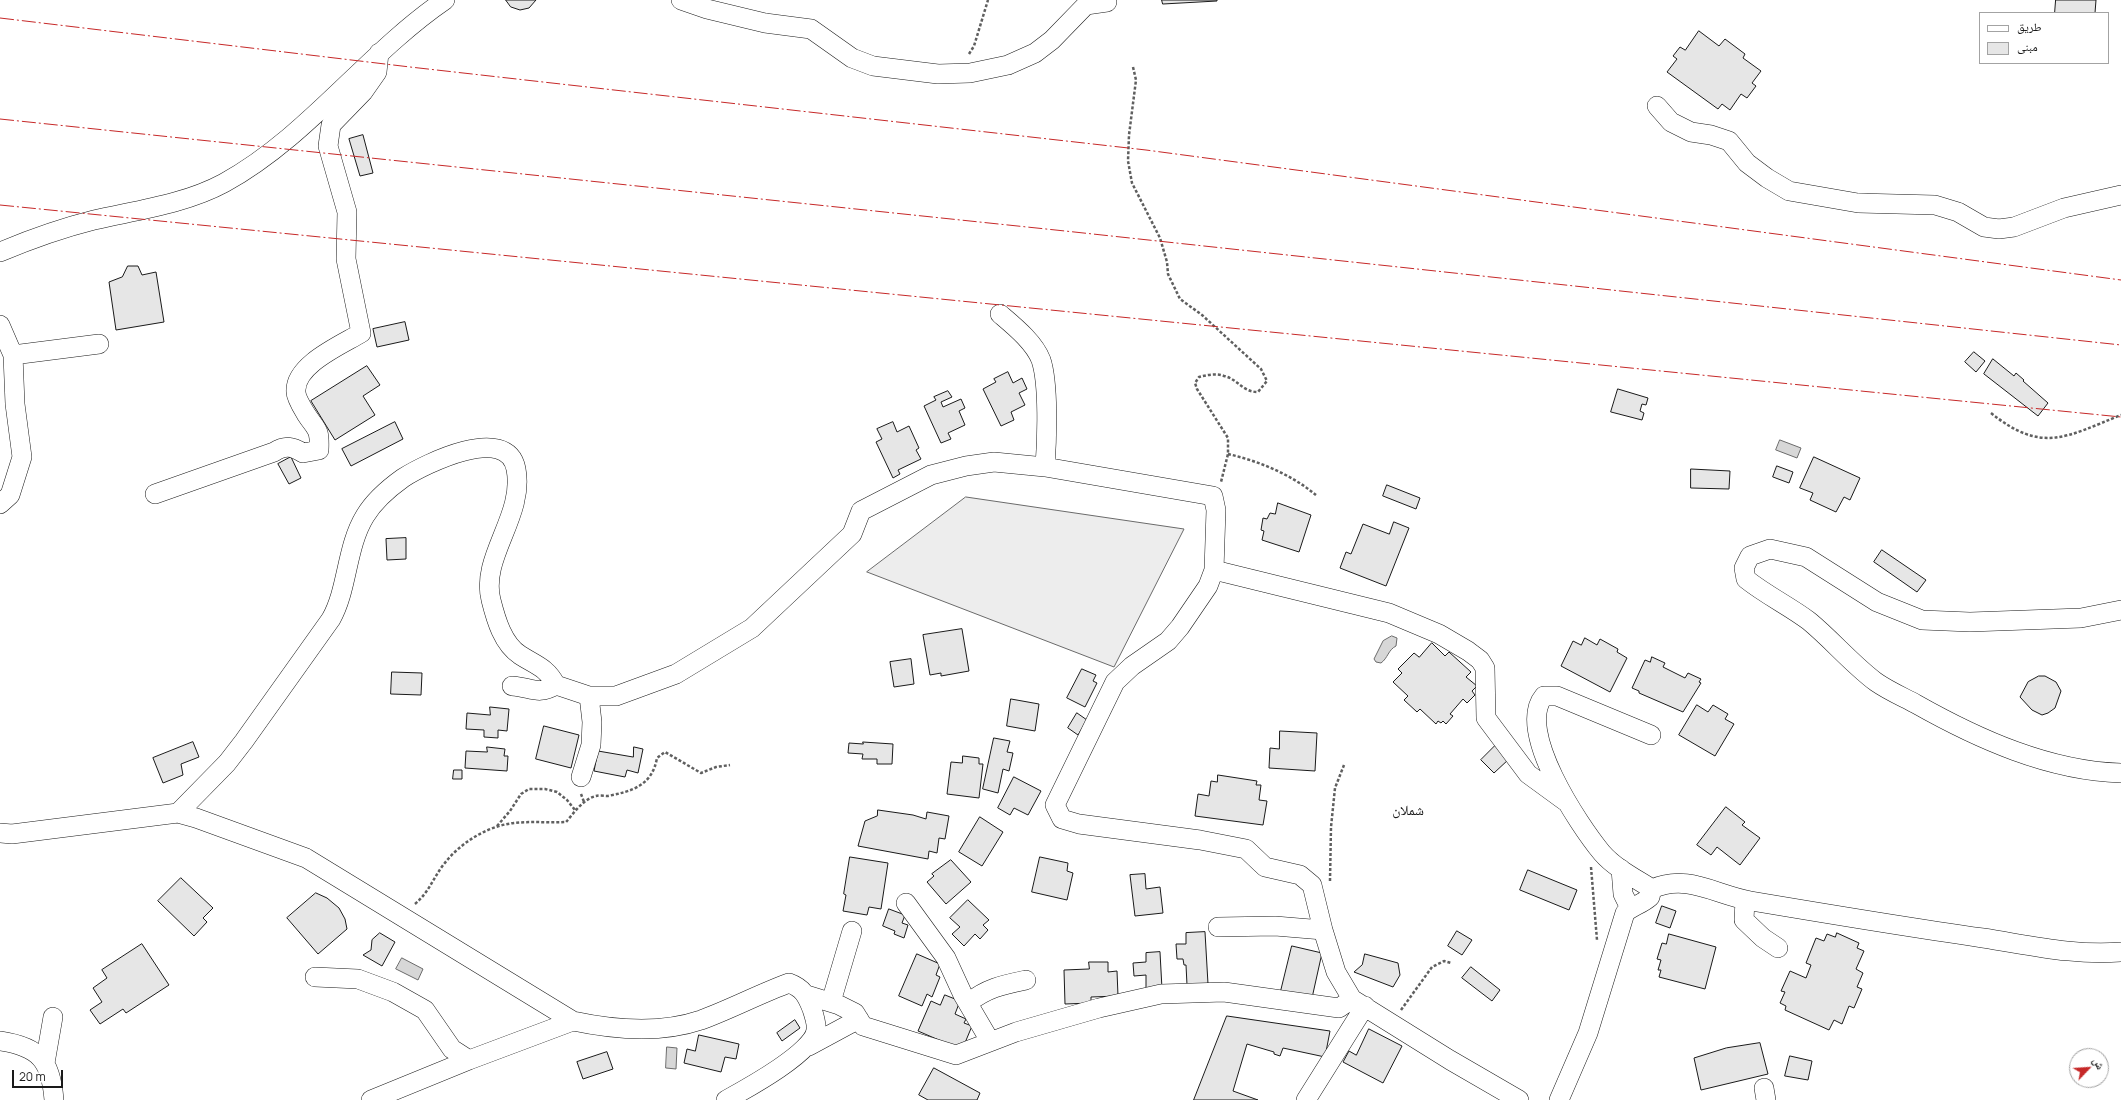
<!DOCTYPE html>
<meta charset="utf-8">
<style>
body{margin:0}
#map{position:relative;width:2121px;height:1100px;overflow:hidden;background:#fff;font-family:Manrope,"Noto Naskh Arabic",sans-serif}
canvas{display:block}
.legend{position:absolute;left:1979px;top:12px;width:130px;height:52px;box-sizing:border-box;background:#fff;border:1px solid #a3a3a3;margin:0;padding:5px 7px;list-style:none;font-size:12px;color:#1a1a1a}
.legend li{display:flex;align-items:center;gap:8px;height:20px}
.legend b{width:20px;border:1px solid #a3a3a3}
.north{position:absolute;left:2069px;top:1048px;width:40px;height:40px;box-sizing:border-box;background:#fff;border:1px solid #a3a3a3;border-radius:50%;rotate:65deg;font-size:11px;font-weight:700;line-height:16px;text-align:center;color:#1a1a1a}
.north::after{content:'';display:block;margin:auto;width:14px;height:18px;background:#c62828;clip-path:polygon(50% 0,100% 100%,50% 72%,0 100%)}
.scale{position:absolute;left:12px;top:1070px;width:51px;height:18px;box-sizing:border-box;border:2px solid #1a1a1a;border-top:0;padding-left:5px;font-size:12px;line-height:14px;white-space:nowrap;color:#1a1a1a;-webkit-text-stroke:3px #fff;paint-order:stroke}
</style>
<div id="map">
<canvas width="2121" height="1100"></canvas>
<ul class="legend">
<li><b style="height:5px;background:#fff"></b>طريق</li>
<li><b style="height:11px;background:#e6e6e6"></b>مبنى</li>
</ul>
<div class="north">ش</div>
<div class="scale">20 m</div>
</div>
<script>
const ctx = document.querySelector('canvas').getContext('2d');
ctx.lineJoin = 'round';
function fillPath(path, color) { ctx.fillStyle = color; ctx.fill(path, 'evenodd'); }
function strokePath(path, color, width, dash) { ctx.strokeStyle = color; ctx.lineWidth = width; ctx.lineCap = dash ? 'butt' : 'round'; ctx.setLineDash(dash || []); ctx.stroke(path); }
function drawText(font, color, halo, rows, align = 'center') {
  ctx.font = font + ' Manrope,"Noto Naskh Arabic",sans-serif'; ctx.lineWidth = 3; ctx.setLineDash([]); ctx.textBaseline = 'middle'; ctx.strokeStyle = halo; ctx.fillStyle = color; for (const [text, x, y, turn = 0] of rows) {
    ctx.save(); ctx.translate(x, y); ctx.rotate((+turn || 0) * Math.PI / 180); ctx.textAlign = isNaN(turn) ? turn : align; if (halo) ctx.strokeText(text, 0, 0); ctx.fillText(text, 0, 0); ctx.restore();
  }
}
const built = new Path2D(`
 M966,497L1184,529L1114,667L867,572Z`);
fillPath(built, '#ededed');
strokePath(built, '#6a6a6a', 1);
const water = new Path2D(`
 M1780,440L1801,448L1797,458L1776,450Z
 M1392,636L1397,638L1396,646C1388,650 1388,658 1381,663L1376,662L1374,659L1383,641Z
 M402,958L423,969L418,980L396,969Z
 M667,1047L677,1048L676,1069L666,1068Z`);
fillPath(water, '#d7d7d7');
strokePath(water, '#6a6a6a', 1);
const building = new Path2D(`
 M506,0H536L529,8L520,10L511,7Z
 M1162,0H1217V1L1163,4Z
 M2056,0H2096L2095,13H2055Z
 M1699,31L1719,46L1725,39L1745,54L1743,58L1761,71L1752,83L1756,86L1747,98L1741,94L1730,110L1722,104L1718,109L1667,72L1677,59L1673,56L1680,47L1685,50Z
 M363,135L373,173L360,176L349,139Z
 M128,266H138L142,275L156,272L164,322L116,330L109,282L122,277Z
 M405,322L409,340L377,347L373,329Z
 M1974,352L1985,361L1976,372L1965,362Z
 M1993,359L2014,376L2016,373L2024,380L2023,381L2048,403L2038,416L1984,374Z
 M367,366L380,385L363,396L375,415L335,440L311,401Z
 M1008,372L1013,383L1022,378L1027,389L1019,393L1025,405L1011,412L1014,420L1001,426L983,389L996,382L994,379Z
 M1618,389L1648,398L1646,405L1642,404L1640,411L1644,413L1642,420L1611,412Z
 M948,391L952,397L941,402L943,407L961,399L965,408L959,411L965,425L948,433L951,439L941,443L924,406L936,400L934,397Z
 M395,422L403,439L351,466L342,449Z
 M893,422L897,432L909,426L919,448L916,450L921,459L898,470L900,474L893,478L876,442L882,439L877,429Z
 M291,457L301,478L289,484L278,464Z
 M1814,457L1860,478L1850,500L1844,497L1836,512L1810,500L1813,493L1800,488Z
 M1777,466L1793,472L1789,483L1773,477Z
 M1691,469L1730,471L1729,489L1691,488Z
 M1387,485L1420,498L1416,509L1383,496Z
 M1278,503L1311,515L1299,552L1262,540L1264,531L1261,530L1263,518L1267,519L1270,513L1275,514Z
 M1394,522L1409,528L1386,586L1340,568L1346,552L1351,554L1363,524L1389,534Z
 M406,538V559L387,560L386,539Z
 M1882,550L1926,580L1917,592L1874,562Z
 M962,629L969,671L941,676V673L930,675L923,635Z
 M1585,638L1597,645L1600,639L1618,649L1617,652L1627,658L1610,692L1561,666L1573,641L1581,645Z
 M1432,643L1445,656L1449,652L1471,672L1466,677L1477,686L1472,691L1475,695L1467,703L1463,699L1450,714L1453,716L1446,724L1443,721L1441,723L1438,721L1436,724L1420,709L1417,712L1404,700L1408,696L1393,682L1402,673L1398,669L1414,653L1419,657Z
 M1652,657L1665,663L1663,667L1685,678L1688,673L1701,679L1699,682L1701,683L1683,712L1639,693V691L1632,688L1645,660L1650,662Z
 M911,659L914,684L894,687L890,662Z
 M1082,669L1096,675L1093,681L1097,683L1085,707L1067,698Z
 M392,672L422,673L421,695L391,694Z
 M2039,676H2045L2056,682L2061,691L2055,708L2048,713L2042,715L2032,710L2020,697L2028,682Z
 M1011,699L1039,704L1035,731L1007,726Z
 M1697,705L1708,712L1713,705L1728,714L1725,719L1734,724L1715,756L1679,735Z
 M490,707L509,709L507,731L498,730V738L484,737V730L466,729L467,713L490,715Z
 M1077,713L1087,720L1078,735L1068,728Z
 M544,726L579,735L571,768L536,759Z
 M1280,731L1317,733L1315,771L1269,768L1270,748L1279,749Z
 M994,738L1010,741L1007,752L1013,753L1009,771L1003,769L998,793L983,789Z
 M193,742L199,757L181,764L183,775L163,783L153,758Z
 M863,742L893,744L892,764H877V759H862L863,754L848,753L849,743L863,744Z
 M1495,746L1509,759L1494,773L1481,760Z
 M487,747L505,749L504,756H508L507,771L465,768L466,751L487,752Z
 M634,747L643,749L638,773L627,770L625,777L594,771L598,751L633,757Z
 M963,756L979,758V764H983L979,798L947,794L951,762L962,763Z
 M454,770H462V779H453Z
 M1218,775L1257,781L1256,785H1261L1259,800L1267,801L1263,825L1195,816L1198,794L1209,796L1211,781L1217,782Z
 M1014,777L1041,791L1028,815L1014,808L1010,815L998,808Z
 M1726,807L1745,822L1742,825L1760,838L1740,865L1717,847L1711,855L1697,845Z
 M878,810L913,815L926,819L927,812L949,816L945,839L939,838L937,853L929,851L928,859L858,846L865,821L877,816Z
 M980,817L1003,832L982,866L959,852Z
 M850,857L888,863L881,909L869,907L867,915L843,911L846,895L844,894Z
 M1040,857L1068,863L1067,871L1073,873L1067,900L1032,892Z
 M951,860L971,882L946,904L927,882L934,876L932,874Z
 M1528,870L1577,890L1569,910L1520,890Z
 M1145,874L1146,889L1160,887L1163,913L1135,916L1130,875Z
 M181,878L213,908L203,918L207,922L194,936L158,901Z
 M316,893L327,898L339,908L345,919L347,929L318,954L287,918Z
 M968,900L989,920L983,925L988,930L980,939L975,934L964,946L952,934L960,927L950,918Z
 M1662,906L1676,911L1670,928L1656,923Z
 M889,909L905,915L902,923L908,925L904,938L894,934L895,931L883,926Z
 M1457,931L1472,940L1462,955L1448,946Z
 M1205,932L1208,984L1187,985L1186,965H1184L1183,959H1177L1176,944H1186V933Z
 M380,933L395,942L382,966L363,955L371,950L372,940Z
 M1837,933L1859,943L1857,948L1864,951L1856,969L1863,973L1857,987L1862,989L1854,1008L1849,1006L1842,1024L1834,1020L1829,1030L1785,1010L1786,1006L1780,1003L1785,992L1781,991L1790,971L1806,978L1811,965L1806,963L1816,938L1824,941L1827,934L1835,937Z
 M1669,934L1716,947L1705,989L1659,977L1661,970H1658L1661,960L1657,959L1662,943L1666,944Z
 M142,944L169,985L126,1013L123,1009L100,1024L90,1010L102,1002L93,988L107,978L102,970Z
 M1292,946L1322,953L1312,998L1281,991Z
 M1160,952L1162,989H1146V975L1134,976L1133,963L1146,962V953Z
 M917,954L940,964L936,975L940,977L932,997L927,994L922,1006L899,996Z
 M1365,954L1398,963L1400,975L1393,987L1354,972L1362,965Z
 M1089,962H1108V972L1117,971L1118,996L1091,997V1003L1065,1004L1064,970L1089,969Z
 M1471,967L1500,990L1492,1001L1462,978Z
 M945,995L960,1001L955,1014L966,1019L964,1023L972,1026L962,1050L918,1031L931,1001L940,1005Z
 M1227,1016L1330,1031L1325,1057L1283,1048L1280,1056L1274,1054V1052L1247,1044L1233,1091L1258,1100H1194Z
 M795,1020L800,1028L782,1041L777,1033Z
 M1369,1029L1402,1046L1383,1083L1343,1062L1349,1051L1356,1055Z
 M699,1035L739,1044L736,1059L725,1057L721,1072L684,1063L687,1049L695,1051Z
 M1760,1043L1768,1074L1701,1090L1694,1058L1726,1048Z
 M607,1052L613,1069L583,1079L577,1062Z
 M1790,1056L1812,1061L1808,1080L1785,1076Z
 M934,1068L980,1093L977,1100H928L919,1095Z`);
fillPath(building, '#e6e6e6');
strokePath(building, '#1a1a1a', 1);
const minor = new Path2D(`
 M681,0L707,9L765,23L811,29L852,58L873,66L938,74L970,73L1008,65L1035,53L1052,40L1086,5L1107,2
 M1657,106L1671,122L1691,132L1711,135L1729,141L1747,163L1767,178L1789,191L1858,203L1935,205L1958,212L1984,227L1999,229L2014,227L2064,208L2121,195
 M0,252C31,239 62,228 94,220C138,210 185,204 224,183C308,137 366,54 445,0
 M1000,314C1014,326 1034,342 1041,360C1049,384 1047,440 1045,467
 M0,325L13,355L15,404L22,457L10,495L0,504
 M13,355L99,344
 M155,494L274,452C285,445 292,446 303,453L319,450C320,428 317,431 306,414C303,409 296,398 296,392C294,365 341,345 361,333L346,259L347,212L328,146L331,125L363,92L377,72L379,53
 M1214,570L1389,613L1439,634L1468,651L1480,660L1485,668L1486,718L1528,774L1565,801
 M2121,610L2081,618L1970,622L1922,620L1877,602L1806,557L1770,549L1750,556L1744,568L1746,579C1766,595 1789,606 1809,621C1832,640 1852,664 1876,682C1889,691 1903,697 1916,704C1978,739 2049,771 2121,773
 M512,686C531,687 538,696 556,685
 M1651,735L1557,696H1544C1515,730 1579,825 1602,853C1615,868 1635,878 1652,889
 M581,777L591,745L592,722L589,696
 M178,813L227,763L244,741L331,619C348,589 346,547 365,516C374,501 389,488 403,478C425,464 507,423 516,469C525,516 480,557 491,600C496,620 503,644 520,655C537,666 546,667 556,685L589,696H616L676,674L752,628L852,534L861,511L931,475L966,466L994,462L1045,467L1213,496L1216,510L1214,570L1208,586L1180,627L1168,641L1132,666L1115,682L1055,805L1062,819L1079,824L1200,840L1246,849L1265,867L1300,875L1312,885L1323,930L1336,972L1352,999L1450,1060L1519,1100
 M0,833L12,834L178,813L196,818L306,858L573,1021C615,1030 660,1034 701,1020C731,1009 759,994 789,983C803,988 807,996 812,1009C814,1015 817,1024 816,1030C814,1052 746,1089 726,1100
 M1621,869L1623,894L1630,908
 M1652,889C1687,873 1716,895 1751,901C1828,914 1906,927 1983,938C2029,945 2075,956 2121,952
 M1745,900L1744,920L1763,938L1778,948
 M906,903L946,958L963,995L990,1041
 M1218,927L1275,926L1323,930
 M315,977L358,979L393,992L425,1010L452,1049L469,1060
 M807,995L839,1005L855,1013L863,1026L956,1055L1016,1032L1099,1008L1161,994L1224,992L1339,1008L1352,999
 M831,1002L852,931
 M968,1003C987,988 1002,985 1026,980
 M0,1041C40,1047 51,1061 54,1100
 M809,1046L859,1019
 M45,1063L53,1017
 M1764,1088L1766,1100
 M371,1100L469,1060L573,1021
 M1306,1100L1365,1006
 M1559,1100L1588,1033L1625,913C1632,906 1641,905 1650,897L1652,889`);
strokePath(minor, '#1a1a1a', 20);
strokePath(new Path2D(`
 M969,54L974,46L988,0
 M1133,67L1136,80L1129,135L1128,161L1132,183L1160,238L1167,262L1168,274L1180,299L1202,315L1261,369L1267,381L1258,392C1242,392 1238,379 1224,376C1216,373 1207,375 1199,377L1195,383L1197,389L1228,438V454L1221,482
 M1991,413C2042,454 2066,437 2121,415
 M1228,454C1259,461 1292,475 1316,495
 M581,794L584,802
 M497,826L510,811L521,794L529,789H545L557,792L567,800L575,810
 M1591,867L1597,940
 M1330,881L1331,827L1335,788L1344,765
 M415,904C430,891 433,878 444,864C460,843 487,826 514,823C531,821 549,823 566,822C574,813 583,799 596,796C599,795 604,796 608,796C632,791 652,786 657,758L665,752L701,773L716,767L730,765
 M1401,1010L1432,967L1444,961L1451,963`), '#5f5f5f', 2.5, [3, 2]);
strokePath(minor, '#fff', 19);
strokePath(new Path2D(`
 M0,18L410,67L1146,150L2121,280
 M0,119L1065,231L2121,345
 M0,205L2121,417`), '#c62828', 1, [14, 3, 2, 3]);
drawText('14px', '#1a1a1a', '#fff', [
 ["شملان",1408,811]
]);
</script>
